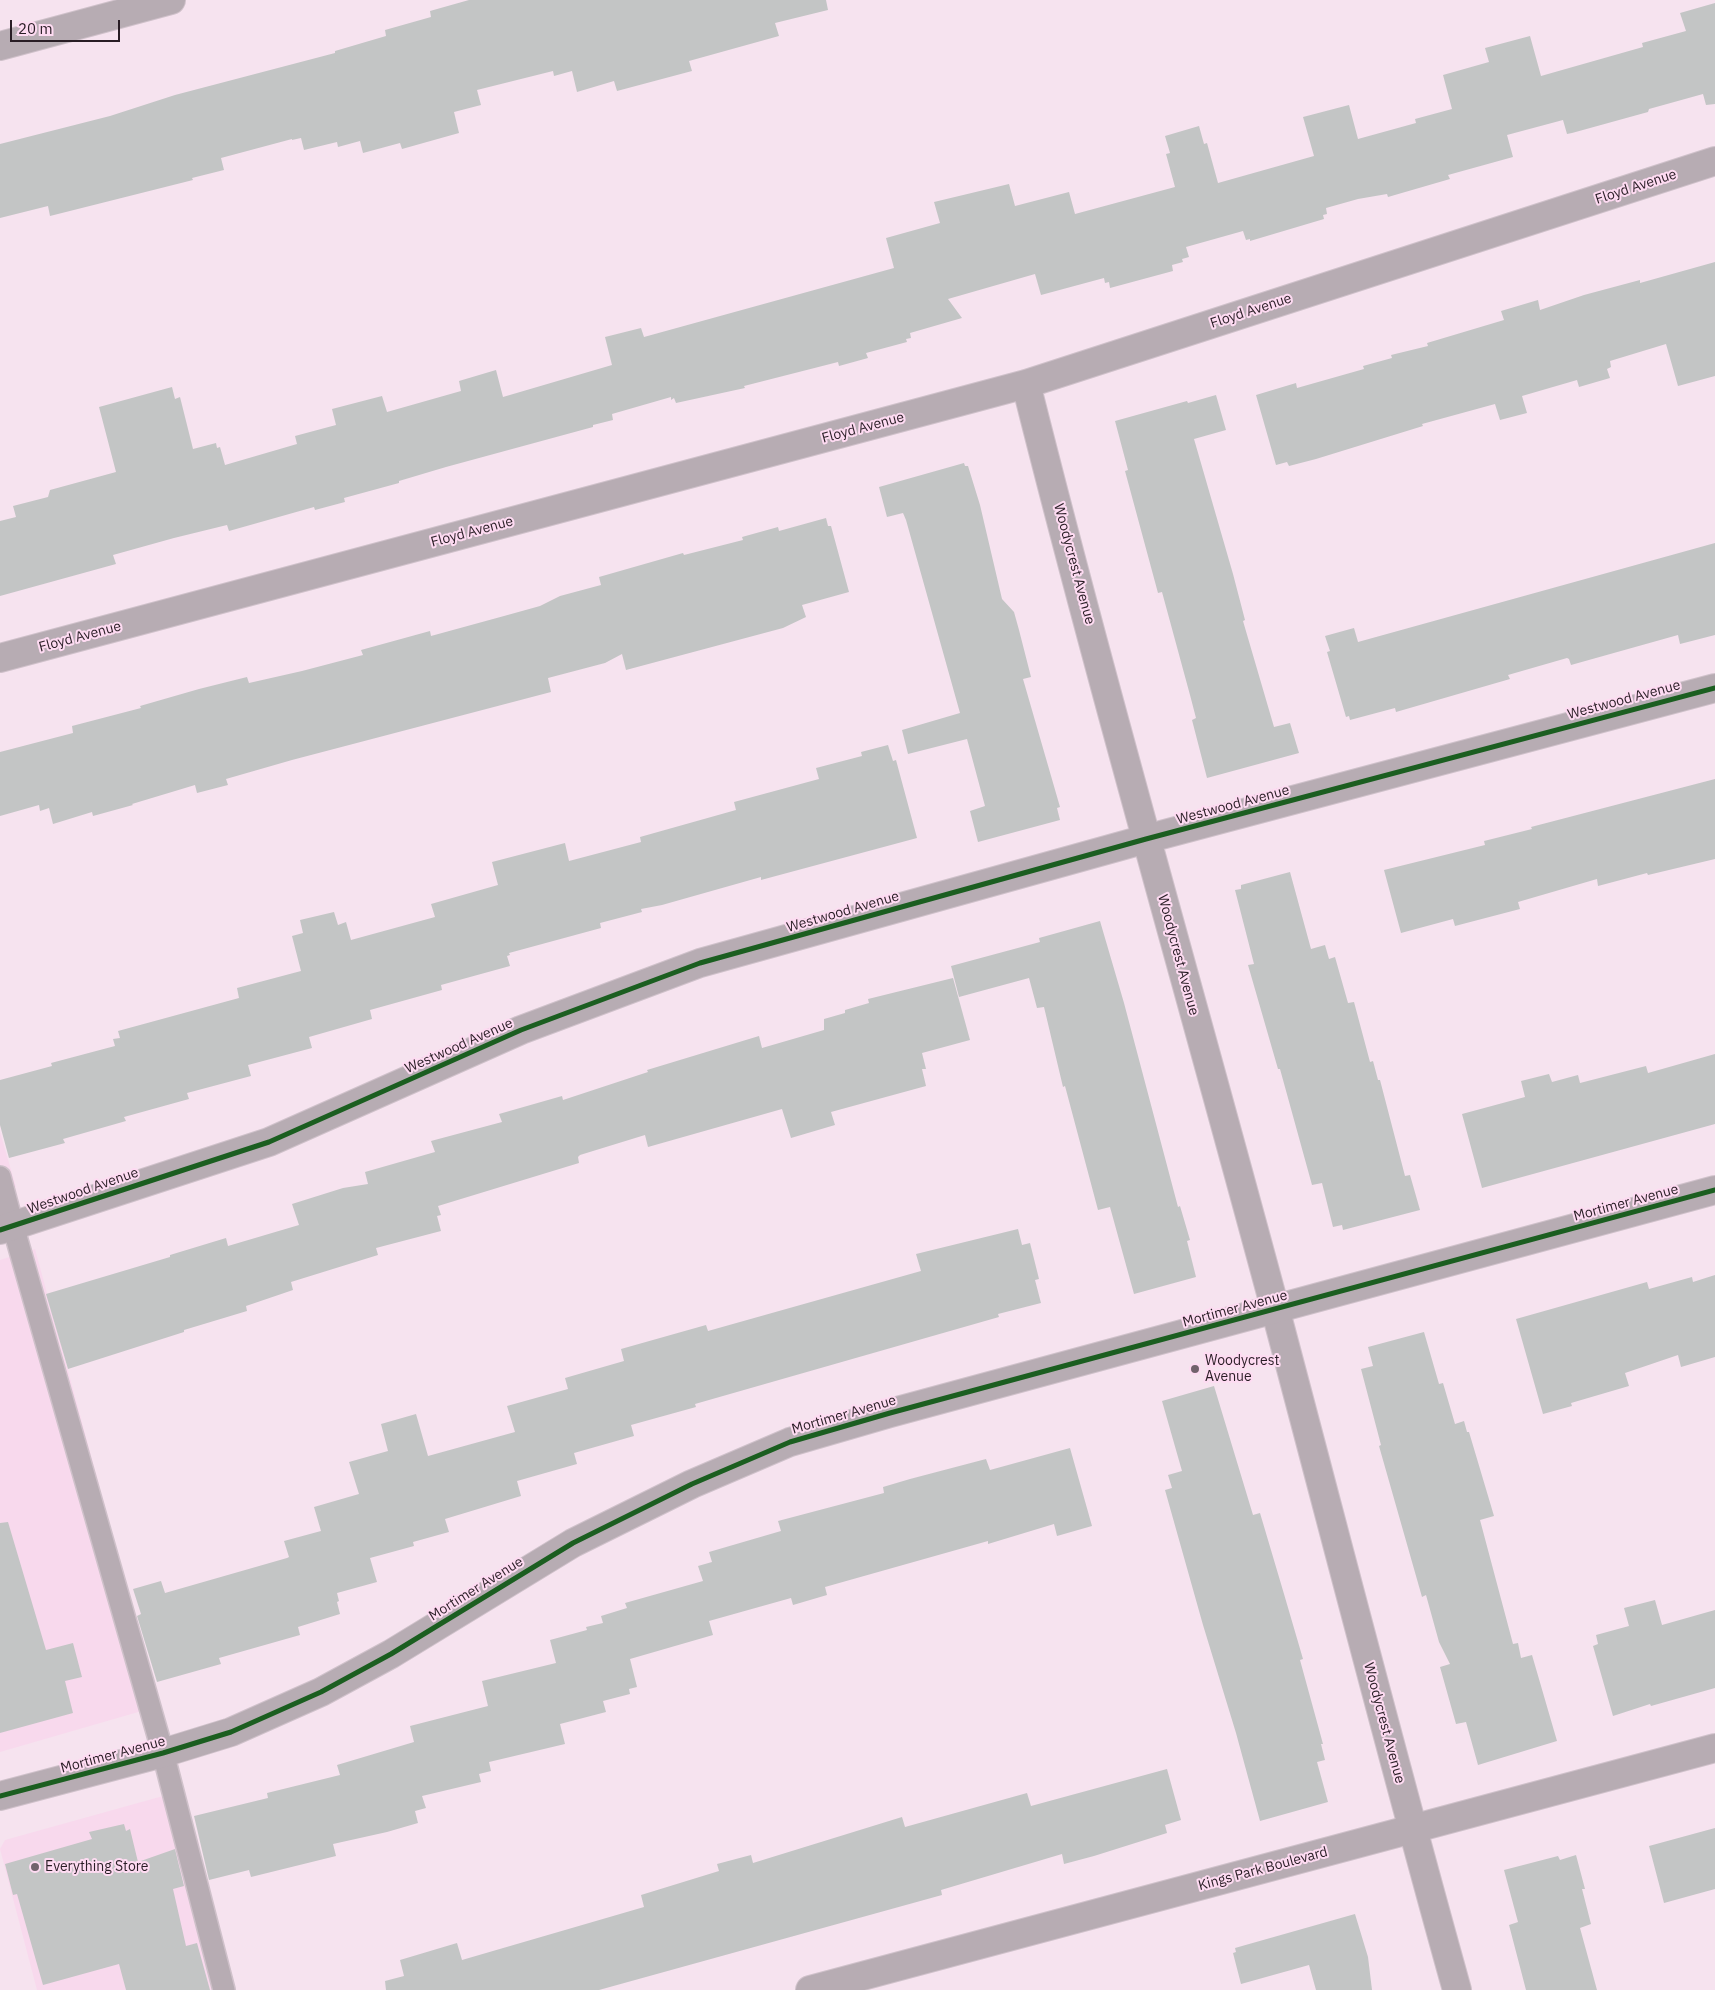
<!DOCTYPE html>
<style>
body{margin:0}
#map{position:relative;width:1715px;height:1990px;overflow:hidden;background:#f6e3ef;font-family:"IBM Plex Sans",sans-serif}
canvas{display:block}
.scale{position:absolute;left:10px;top:20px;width:110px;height:22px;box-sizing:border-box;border:2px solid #291d25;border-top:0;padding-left:6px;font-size:15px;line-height:18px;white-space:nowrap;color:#291d25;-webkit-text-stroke:4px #fedbf2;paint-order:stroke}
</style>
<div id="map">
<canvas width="1715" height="1990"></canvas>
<div class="scale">20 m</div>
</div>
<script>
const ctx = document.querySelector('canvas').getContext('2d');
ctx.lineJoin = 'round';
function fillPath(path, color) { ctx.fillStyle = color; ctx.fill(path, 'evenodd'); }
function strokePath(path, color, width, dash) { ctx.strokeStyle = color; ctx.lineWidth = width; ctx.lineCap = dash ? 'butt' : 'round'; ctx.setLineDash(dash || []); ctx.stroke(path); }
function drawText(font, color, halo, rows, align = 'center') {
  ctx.font = font + ' "IBM Plex Sans",sans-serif'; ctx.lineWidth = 4; ctx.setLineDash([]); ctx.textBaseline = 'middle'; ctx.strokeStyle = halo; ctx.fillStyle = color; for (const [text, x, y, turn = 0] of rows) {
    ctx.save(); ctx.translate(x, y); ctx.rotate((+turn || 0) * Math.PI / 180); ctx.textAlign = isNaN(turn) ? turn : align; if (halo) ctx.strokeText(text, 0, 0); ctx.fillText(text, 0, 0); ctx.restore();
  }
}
fillPath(new Path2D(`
 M0,1132L16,1187L0,1192Z
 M35,1249L159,1706L0,1752V1260Z
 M181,1791L235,1990H37L0,1849L5,1840Z`), '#f8d9ed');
fillPath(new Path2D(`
 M469,0H826L828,10L775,23L779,36L689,61L692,71L617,91L614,81L577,92L572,71L554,76L553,71L477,90L481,105L454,112L459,133L402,149L400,143L363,153L360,141L338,147L337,142L304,150L301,138L292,140V139L221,158L224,170L192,178L193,180L50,216L48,206L0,218V144L110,116L175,95L335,53V51L386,36L385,30L431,17L430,11Z
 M1715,3V104L1706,105L1703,94L1649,109L1648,112L1572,133L1567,134L1563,120L1507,135L1513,157L1448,175L1450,179L1388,197L1387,194L1358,199L1326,208L1327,214L1323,215L1324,219L1250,241V239L1246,240L1243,231L1186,247L1189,257L1182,259L1183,262L1172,265L1173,271L1110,288L1109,282L1105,283L1104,278L1041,295L1035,274L948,299L962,318L910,333L911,338L906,339L907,342L866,353L868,358L839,366L838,362L744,386L745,388L676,403L674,398L671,400V397L612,414L613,420L593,425V427L446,467L399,481V483L344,498L345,502L315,510L314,507L229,531L227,525L174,538L113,555L116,564L0,596V521L16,517L13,506L48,497L50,490L116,472L99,407L172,387L175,399L180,397L193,449L216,443L217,448L220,447L225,465L297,444L295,436L336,425L332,409L382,396L387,412L461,391L459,381L496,370L503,397L612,365L605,337L641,328L644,337L894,268L886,238L940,223L934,202L1009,184L1015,206L1069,192L1075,214L1175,187L1166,154L1170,153L1165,136L1199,126L1204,144L1207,143L1218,183L1314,156L1303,117L1349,105L1358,139L1416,123L1415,119L1452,109L1443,75L1489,62L1485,48L1530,36L1541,76L1643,47L1642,43L1686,31L1680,13Z
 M1715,262V376L1678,386L1666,344L1610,361L1611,367L1607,369L1610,378L1579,387L1577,380L1522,396L1527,413L1500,420L1495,404L1422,424L1423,426L1316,459L1289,466L1287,462L1276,465L1256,395L1296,383L1297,388L1364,369L1363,366L1392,358L1391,355L1428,346L1427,343L1504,320L1501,311L1538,300L1540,310L1584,295L1640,280V283Z
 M1216,395L1226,430L1194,439L1233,574L1245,620L1243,621L1274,727L1290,723L1299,753L1207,778L1192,720L1196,718L1190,695L1162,592L1158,593L1125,471L1128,470L1115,421L1187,401L1188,403Z
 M964,463L965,466H968L980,505L1002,599L1014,612L1019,630L1031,677L1023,679L1060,807L1057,808L1060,820L978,842L970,811L985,806L967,739L908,754L902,730L960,713L906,520L903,513L887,517L879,487Z
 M826,518L828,526H831L849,592L802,605L806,617L783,628L626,670L622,654L605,663L548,678L551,692L292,760L226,779L228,785L197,793L195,785L132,804L133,805L93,816L92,812L53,824L49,808L40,811L39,805L0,816V752L73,733L72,726L141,708L140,706L199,689L247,677L249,683L302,671L363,655L361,650L430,631L431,636L504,616L540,606L560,596L601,585L599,577L683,553L684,555L743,540L742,537L778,527L779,531Z
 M1715,543V635L1680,644L1678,635L1571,665L1569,659L1567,658L1508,675L1510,679L1396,712L1395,708L1350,720L1349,716L1346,717L1327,652L1330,651L1325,636L1354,628L1358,642Z
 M888,745L893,761L896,760L917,838L761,880V877L662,905L641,909L642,912L600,923L601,928L509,953L510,955L507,956L510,966L441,985L442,990L370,1010L372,1019L309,1037L312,1048L248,1065L251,1076L187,1093L189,1099L124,1117L126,1121L63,1139L65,1143L9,1158L0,1125V1080L52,1066L51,1063L115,1046L113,1039L120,1038L118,1031L239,998L237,988L301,971L292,936L303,933L300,920L334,912L338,925L346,922L351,940L435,917L431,904L498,885L492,862L565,843L569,861L641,842L640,837L736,810L734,802L819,779L816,768L862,756L861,752Z
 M1715,779V859L1648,875L1647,873L1598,886L1597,879L1518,902L1520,909L1455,926L1453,919L1401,933L1384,870L1485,845L1484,841L1532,829L1531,827Z
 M1290,872L1311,949L1325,945L1329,959L1335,957L1348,1003L1354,1002L1370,1062L1373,1061L1378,1080H1380L1405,1176L1410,1175L1420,1210L1343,1230L1342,1225L1333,1227L1322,1183L1312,1185L1280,1069H1278L1248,965L1254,964L1235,890L1241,889V885Z
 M1100,921L1124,1003L1178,1207L1180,1206L1190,1240L1187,1241L1196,1277L1134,1294L1110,1207L1098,1210L1065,1086L1063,1087L1044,1007L1037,1008L1029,978L959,997L951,966L1040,942L1039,938Z
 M953,978L970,1040L922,1053L926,1069H922L926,1086L831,1112L835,1125L791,1138L782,1109L648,1147L645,1135L580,1155L578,1157L579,1163L438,1206L441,1215L437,1216L441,1231L376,1248L378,1255L291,1282L293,1290L246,1306L247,1311L184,1330V1332L68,1369L46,1294L170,1257V1255L226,1238L228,1246L299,1225L292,1204L343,1188L368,1184L365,1172L435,1152L431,1141L502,1122L499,1114L562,1096L563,1100L648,1072L647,1070L759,1036L762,1048L824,1030V1019L845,1013V1010L869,1003L868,999Z
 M1715,1054V1124L1482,1188L1462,1114L1525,1097L1521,1081L1549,1074L1552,1082L1578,1075L1580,1083L1646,1066L1648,1073Z
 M1018,1229L1022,1245L1030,1243L1039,1279L1035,1280L1041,1303L998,1314L999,1317L695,1404L696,1407L631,1425L634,1436L574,1453L577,1464L517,1481L521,1496L445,1519L449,1532L413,1542L414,1546L370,1558L377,1582L337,1593L339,1601L337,1602L340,1614L298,1627L300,1635L219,1658L221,1664L157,1682L137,1616L141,1614L133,1589L161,1581L165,1593L287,1558L289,1557L284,1541L321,1531L314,1507L359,1494L349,1462L388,1451L381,1424L416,1414L428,1456L515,1432L507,1406L568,1389L565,1378L624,1361L621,1349L706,1325L708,1331L921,1271L916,1254Z
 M1715,1275V1357L1681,1367L1678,1355L1625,1373L1629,1386L1571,1403L1572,1406L1543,1414L1516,1319L1647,1282L1649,1289L1692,1277L1693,1282Z
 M1424,1332L1439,1384L1443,1383L1455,1424L1464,1421L1467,1432H1469L1494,1516L1480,1520L1513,1644L1518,1643L1521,1658L1532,1655L1557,1741L1478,1765L1466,1722L1456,1724L1440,1667L1450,1664L1439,1642L1426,1595L1422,1597L1379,1446L1381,1445L1361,1369L1373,1366L1368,1347Z
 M1214,1386L1253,1515L1260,1513L1284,1594L1303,1659L1300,1660L1323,1744H1321L1325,1760L1317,1762L1328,1802L1260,1821L1236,1733L1203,1625L1165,1490L1172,1488L1168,1475L1182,1471L1162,1401Z
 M1070,1448L1092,1526L1057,1536L1054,1524L988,1544V1541L825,1587L827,1595L793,1605L791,1598L709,1621L713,1635L630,1659L637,1687L629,1689L630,1694L603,1701L606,1712L560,1724L565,1744L489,1762L491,1771L479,1774L481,1782L422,1796L426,1808L415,1811L418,1823L387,1832L333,1844L336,1856L251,1877L249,1870L209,1880L194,1816L268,1798L267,1793L340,1775L337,1765L414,1742L410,1726L488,1706L482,1681L556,1663L550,1640L587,1630L586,1627L603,1623L601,1616L627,1608L625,1603L703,1581L698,1566L712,1562L709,1552L781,1531L778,1521L884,1493L883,1487L910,1479L986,1459L990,1470Z
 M8,1522L46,1650L73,1643L82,1677L65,1681L73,1713L0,1733V1523Z
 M1655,1600L1662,1625L1715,1610V1688L1651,1706L1650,1704L1613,1716L1593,1646L1598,1644L1596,1635L1629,1626L1624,1608Z
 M1167,1769L1181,1820L1165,1825L1167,1833L1094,1856L1064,1864L1062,1854L941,1890L942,1895L599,1990H386L385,1981L404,1976L400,1960L457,1943L462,1960L644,1907L641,1895L719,1871L717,1864L751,1855L753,1863L902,1817L905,1827L1027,1793L1031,1806Z
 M124,1824L126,1831L130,1829L138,1862L175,1849L184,1886L173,1889L186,1946L197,1943L210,1990H126L119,1964L43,1985L17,1894L13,1895L5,1864L92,1839L89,1832Z
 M1715,1828V1889L1664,1903L1649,1846Z
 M1576,1855L1585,1889H1582L1591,1924L1580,1928L1597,1990H1526L1509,1925L1518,1922L1504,1870L1558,1856L1560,1860Z
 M1355,1914L1368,1957L1372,1990H1316L1309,1965L1241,1984L1233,1953L1236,1952L1235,1948Z`), '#c3c5c5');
const service = new Path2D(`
 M0,1177L13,1226L163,1753L224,1990`);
const minor = new Path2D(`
 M0,46L171,0
 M1026,384C1104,695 1193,1002 1276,1312C1336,1538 1394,1765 1457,1990
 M0,658L1026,384L1715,161
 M0,1230L269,1142L521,1030L700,963L1146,839L1715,688
 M810,1990L1715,1748`);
const tertiary = new Path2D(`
 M0,1796L163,1753L231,1732L321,1692L391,1654L573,1543L692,1484L790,1442L890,1413L1715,1190`);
strokePath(service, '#cfc1ca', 24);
strokePath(minor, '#cfc1ca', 30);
strokePath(tertiary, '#cfc1ca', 30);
strokePath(service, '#b7acb3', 21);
strokePath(minor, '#b7acb3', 28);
strokePath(tertiary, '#b7acb3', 28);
strokePath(new Path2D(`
 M0,1230L269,1142L521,1030L700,963L1146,839L1715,688
 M0,1796L163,1753L231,1732L321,1692L391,1654L573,1543L692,1484L790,1442L890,1413L1715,1190`), '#1b5e20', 5);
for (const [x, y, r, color] of [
 [1195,1369,5,"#71626c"],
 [35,1867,5,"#71626c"]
]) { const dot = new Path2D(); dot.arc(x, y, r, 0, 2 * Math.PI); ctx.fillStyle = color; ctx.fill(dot); strokePath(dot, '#fedbf2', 2); }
drawText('14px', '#291d25', '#fedbf2', [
 ["Floyd Avenue",1636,187,-18],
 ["Floyd Avenue",1251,311,-18],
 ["Floyd Avenue",863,428,-15],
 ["Floyd Avenue",472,532,-15],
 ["Woodycrest Avenue",1074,564,75],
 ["Floyd Avenue",80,637,-15],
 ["Westwood Avenue",1624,700,-15],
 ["Westwood Avenue",1233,805,-15],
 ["Westwood Avenue",843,912,-16],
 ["Woodycrest Avenue",1178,955,75],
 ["Westwood Avenue",459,1046,-24],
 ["Westwood Avenue",83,1191,-19],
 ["Mortimer Avenue",1626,1203,-15],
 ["Mortimer Avenue",1235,1309,-15],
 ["Mortimer Avenue",844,1415,-16],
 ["Mortimer Avenue",476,1589,-32],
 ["Woodycrest Avenue",1384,1723,75],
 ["Mortimer Avenue",113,1755,-15],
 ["Kings Park Boulevard",1263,1869,-15]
]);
drawText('14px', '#291d25', '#fedbf2', [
 ["Woodycrest",1205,1361],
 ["Avenue",1205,1377],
 ["Everything Store",45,1867]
], 'left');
</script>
